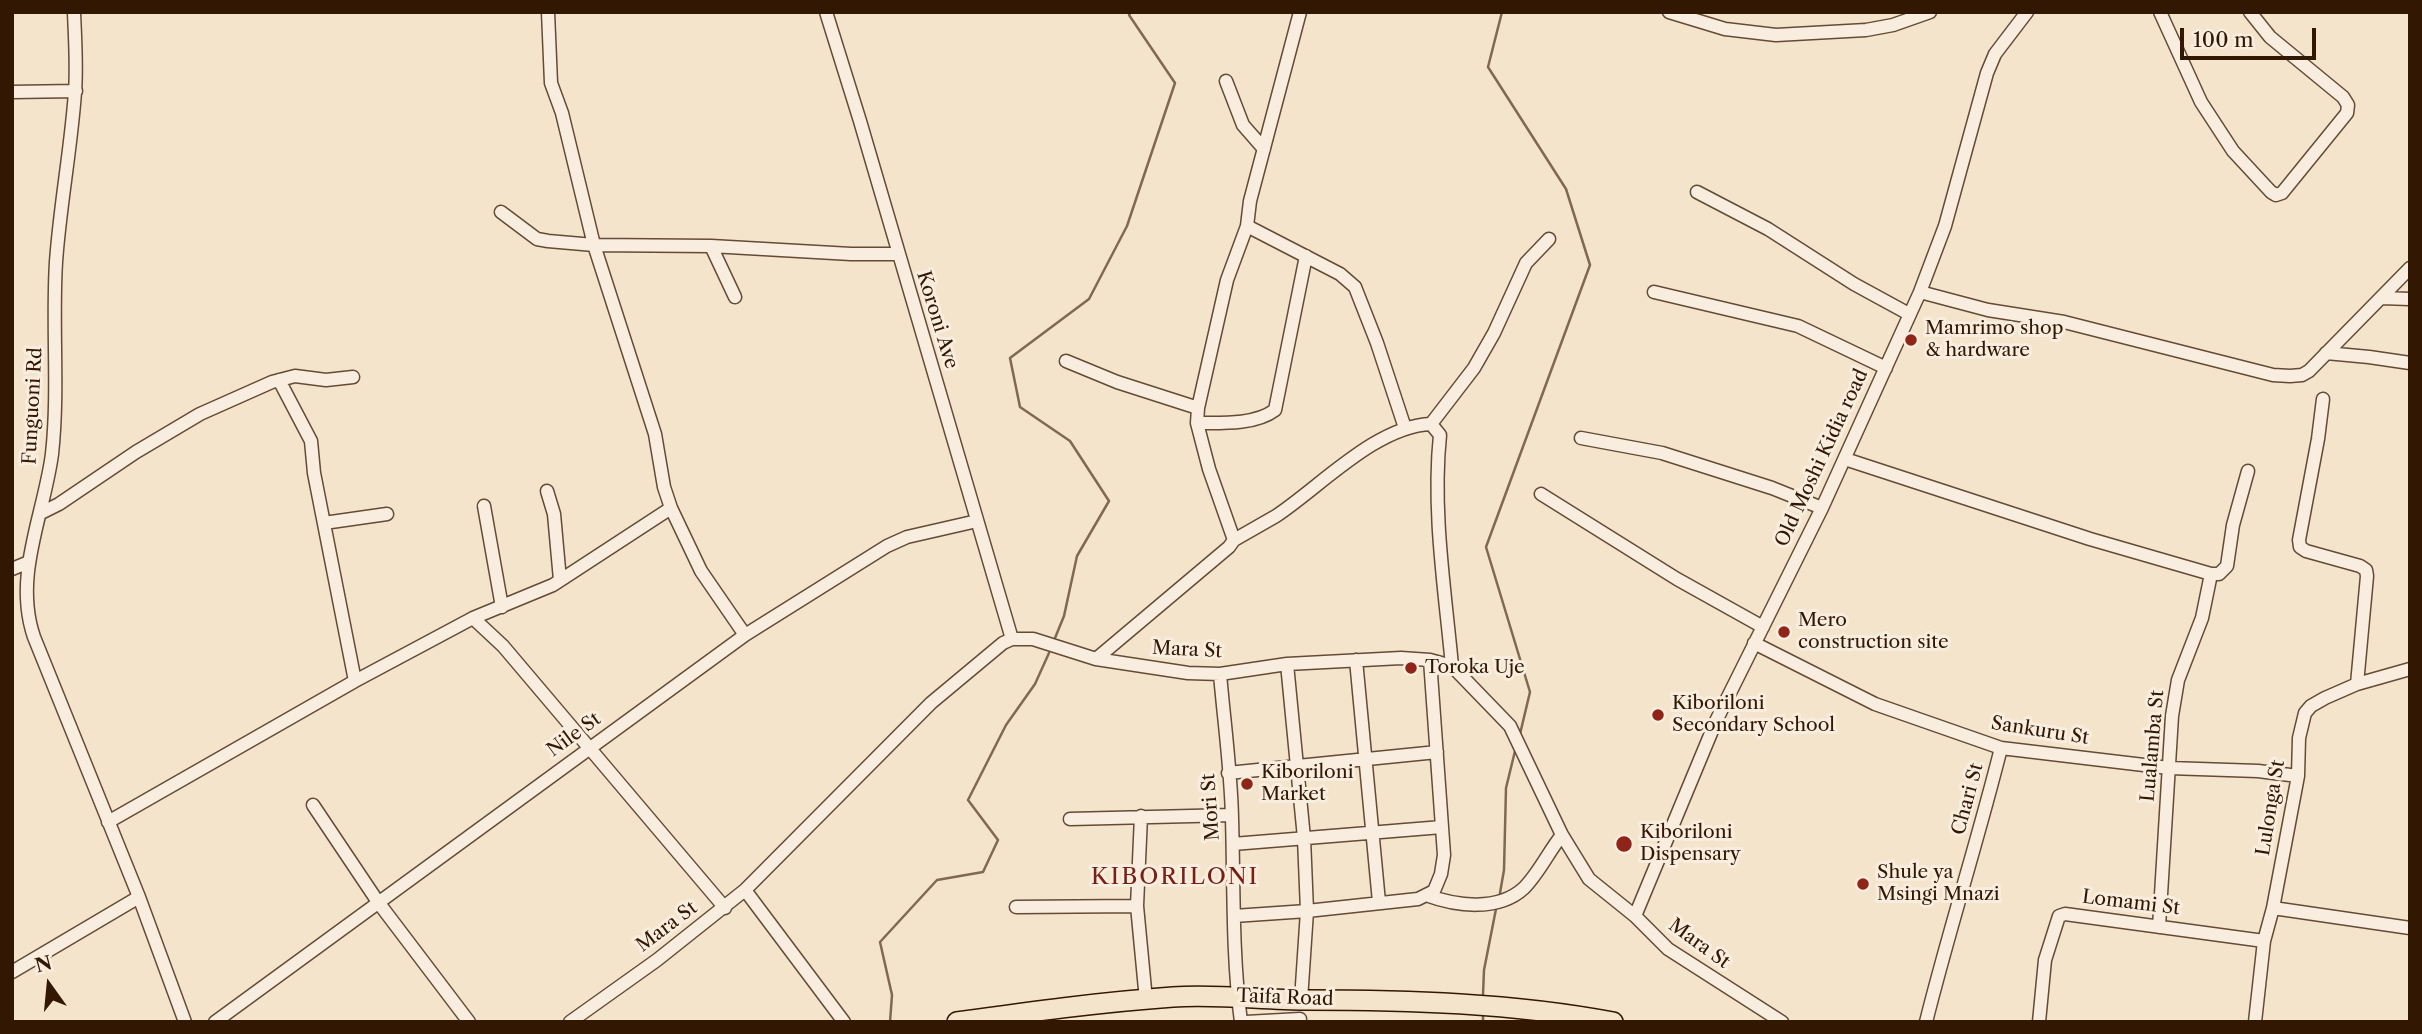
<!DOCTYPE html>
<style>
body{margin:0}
#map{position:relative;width:2422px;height:1034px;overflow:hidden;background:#f5e4cc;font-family:"Libre Caslon Text",serif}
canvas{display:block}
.frame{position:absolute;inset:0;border:14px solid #321803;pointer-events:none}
.north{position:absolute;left:14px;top:950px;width:70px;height:70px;-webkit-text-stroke:5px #f8edde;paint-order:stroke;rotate:345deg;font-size:19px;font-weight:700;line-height:28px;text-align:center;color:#321803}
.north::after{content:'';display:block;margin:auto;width:24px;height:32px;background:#321803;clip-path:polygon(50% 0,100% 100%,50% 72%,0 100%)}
.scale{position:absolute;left:2180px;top:28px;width:136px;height:32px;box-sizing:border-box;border:4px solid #321803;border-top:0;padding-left:9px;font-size:21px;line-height:24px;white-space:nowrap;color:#321803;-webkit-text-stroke:5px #f8edde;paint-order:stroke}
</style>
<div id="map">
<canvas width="2422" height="1034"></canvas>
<div class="frame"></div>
<div class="north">N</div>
<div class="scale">100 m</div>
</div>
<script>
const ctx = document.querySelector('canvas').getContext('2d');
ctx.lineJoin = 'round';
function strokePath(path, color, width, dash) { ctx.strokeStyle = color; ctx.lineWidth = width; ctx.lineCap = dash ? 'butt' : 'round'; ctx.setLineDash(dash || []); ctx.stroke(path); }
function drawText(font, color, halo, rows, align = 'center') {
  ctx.font = font + ' "Libre Caslon Text",serif'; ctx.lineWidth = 6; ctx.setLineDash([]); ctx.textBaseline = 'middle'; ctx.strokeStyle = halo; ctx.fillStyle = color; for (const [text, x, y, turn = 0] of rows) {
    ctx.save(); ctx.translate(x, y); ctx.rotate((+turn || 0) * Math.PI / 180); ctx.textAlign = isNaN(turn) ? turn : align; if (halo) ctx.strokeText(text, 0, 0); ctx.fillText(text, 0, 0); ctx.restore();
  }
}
strokePath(new Path2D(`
 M1502,12L1488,67L1566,189L1590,265L1486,547L1530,692L1520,734
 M1055,638L1064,616L1077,556L1109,501L1070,441L1020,407L1010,358L1089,299L1127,226L1175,83L1129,15L1131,12
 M1500,893L1504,870L1506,788L1515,751
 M1483,995L1484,970L1496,909
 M890,1022L892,995L880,942L937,880L983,872L998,840L968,800L1006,725L1035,684L1049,653
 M1483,1022V1013`), '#7f6953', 2.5);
const minor = new Path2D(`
 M74,12C75,39 77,66 75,92C71,149 60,205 56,262C52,326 59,390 52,454C44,515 13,576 34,637L139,897L185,1022
 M826,12L860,121L1012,639
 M1669,12L1725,29L1776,35L1866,30L1893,25L1930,12
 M2160,12L2201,102L2233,151L2271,192L2276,195L2282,193L2347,113L2348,105L2343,97L2270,37L2250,12
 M1226,81L1243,125L1264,149
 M12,92L76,91
 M1697,192L1768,229L1854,284L1909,314
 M501,212L537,239L548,241L594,245L711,246L851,254H897
 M1247,226L1340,274L1355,287L1377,343L1405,428
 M711,246L735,297
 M1654,292L1798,326L1886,368
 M1920,292L1988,310L2064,322L2273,375L2290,376L2302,375L2309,371L2410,268
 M2381,298L2410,299
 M2326,353L2369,357L2410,363
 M1066,361L1117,382L1198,408
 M279,380L311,441L314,473L355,681
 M2323,399L2318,439L2299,540L2300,547L2306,551L2360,566L2366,570L2367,576L2357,684
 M1197,423C1221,423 1255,425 1275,410L1306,256
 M1431,424L1474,368L1494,333L1526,263L1549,239
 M1581,438L1662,453L1772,488L1822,508
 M1845,459L2090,539L2211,574H2219L2227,566L2233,525L2248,471
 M547,491L554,514L560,580
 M1541,494L1677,579L1763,627
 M484,506L502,607
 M671,508L701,571L745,635
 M41,513L59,504L136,452L200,414L272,382L295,376L326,380L353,377
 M324,523L387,514
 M1234,540C1248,532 1262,524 1276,516C1320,487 1376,426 1431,424L1440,435C1432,511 1445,590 1452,666
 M12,569L29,562
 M473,618L553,585L671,508L664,487L655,434L594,245L562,113L551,83L548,12
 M1754,643L1875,704L2001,748L2169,768L2258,771L2298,776
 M1096,659L1229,547L1234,540L1209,469L1197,423L1198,408L1227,280L1247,226L1250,201L1300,12
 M1356,660L1379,902
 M1287,664L1304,838L1307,911L1301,1000
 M1220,674C1224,721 1231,770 1232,818C1234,886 1232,954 1241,1022
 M1228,773L1437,752
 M313,805L378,902L469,1022
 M1141,816L1137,906L1146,1000
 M1070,819L1232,815
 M108,822L355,681L473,618L503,646L725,908
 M1233,844L1442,827
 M745,890L844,1022
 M1426,895C1456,906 1498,912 1524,888C1539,873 1549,851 1562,835
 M1016,907L1137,906
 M2273,908L2410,928
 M1234,916L1307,911L1418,899L1434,891L1441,874L1444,855L1430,660
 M1635,916L1716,721L1822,508L1920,292L1945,226L1987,73L1995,54L2027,12
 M2159,927L2172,716L2178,680L2202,618L2211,574
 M12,972L139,897
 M215,1022L745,635L887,546L907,537L977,521
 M570,1022L657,960L745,890L931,703L1003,643L1012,639H1033L1096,659L1188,673L1220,674L1287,664L1401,658L1430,660L1452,666L1510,726L1562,835L1589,879L1635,916L1668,949L1782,1022
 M1246,1022L1300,1019
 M1926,1022C1949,930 1978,840 2001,748
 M2039,1022L2045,960L2059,916L2065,914L2264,941
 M2255,1022L2264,941L2273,908L2298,776L2299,738L2305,713L2311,706L2325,698L2357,684L2410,669`);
const highway = new Path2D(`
 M957,1022C1029,1012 1101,1002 1173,997C1218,994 1262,1000 1306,1000C1408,1000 1512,1003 1613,1022`);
strokePath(minor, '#634b35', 15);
strokePath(highway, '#321803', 22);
strokePath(minor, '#f8edde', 12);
strokePath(highway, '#f5e4cc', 19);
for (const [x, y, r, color] of [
 [1911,340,7,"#8f2418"],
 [1784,632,7,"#8f2418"],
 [1411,668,7,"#8f2418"],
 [1658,715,7,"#8f2418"],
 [1247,784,7,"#8f2418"],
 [1624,844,9,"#8f2418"],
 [1863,884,7,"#8f2418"]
]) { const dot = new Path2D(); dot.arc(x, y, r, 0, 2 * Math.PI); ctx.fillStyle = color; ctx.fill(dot); strokePath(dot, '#f8edde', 2.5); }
drawText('19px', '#321803', '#f8edde', [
 ["Koroni Ave",937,320,73],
 ["Funguoni Rd",33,406,-87],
 ["Old Moshi Kidia road",1822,458,-65],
 ["Mara St",1187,650,3],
 ["Sankuru St",2040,731,9],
 ["Nile St",574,735,-36],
 ["Lualamba St",2153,746,-85],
 ["Chari St",1968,799,-75],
 ["Mori St",1211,807,-94],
 ["Lulonga St",2271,808,-81],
 ["Lomami St",2131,903,7],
 ["Mara St",667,927,-37],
 ["Mara St",1699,944,36],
 ["Taifa Road",1285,998,2]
]);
drawText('19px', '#321803', '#f8edde', [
 ["Mamrimo shop",1925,329],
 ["& hardware",1925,351],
 ["Mero",1798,621],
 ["construction site",1798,643],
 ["Toroka Uje",1425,668],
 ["Kiboriloni",1672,704],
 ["Secondary School",1672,726],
 ["Kiboriloni",1261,773],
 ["Market",1261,795],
 ["Kiboriloni",1640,833],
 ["Dispensary",1640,855],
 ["Shule ya",1877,873],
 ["Msingi Mnazi",1877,895]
], 'left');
ctx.letterSpacing = '2px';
drawText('23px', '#7a1f14', '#f8edde', [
 ["KIBORILONI",1175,877]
]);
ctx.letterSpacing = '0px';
</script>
